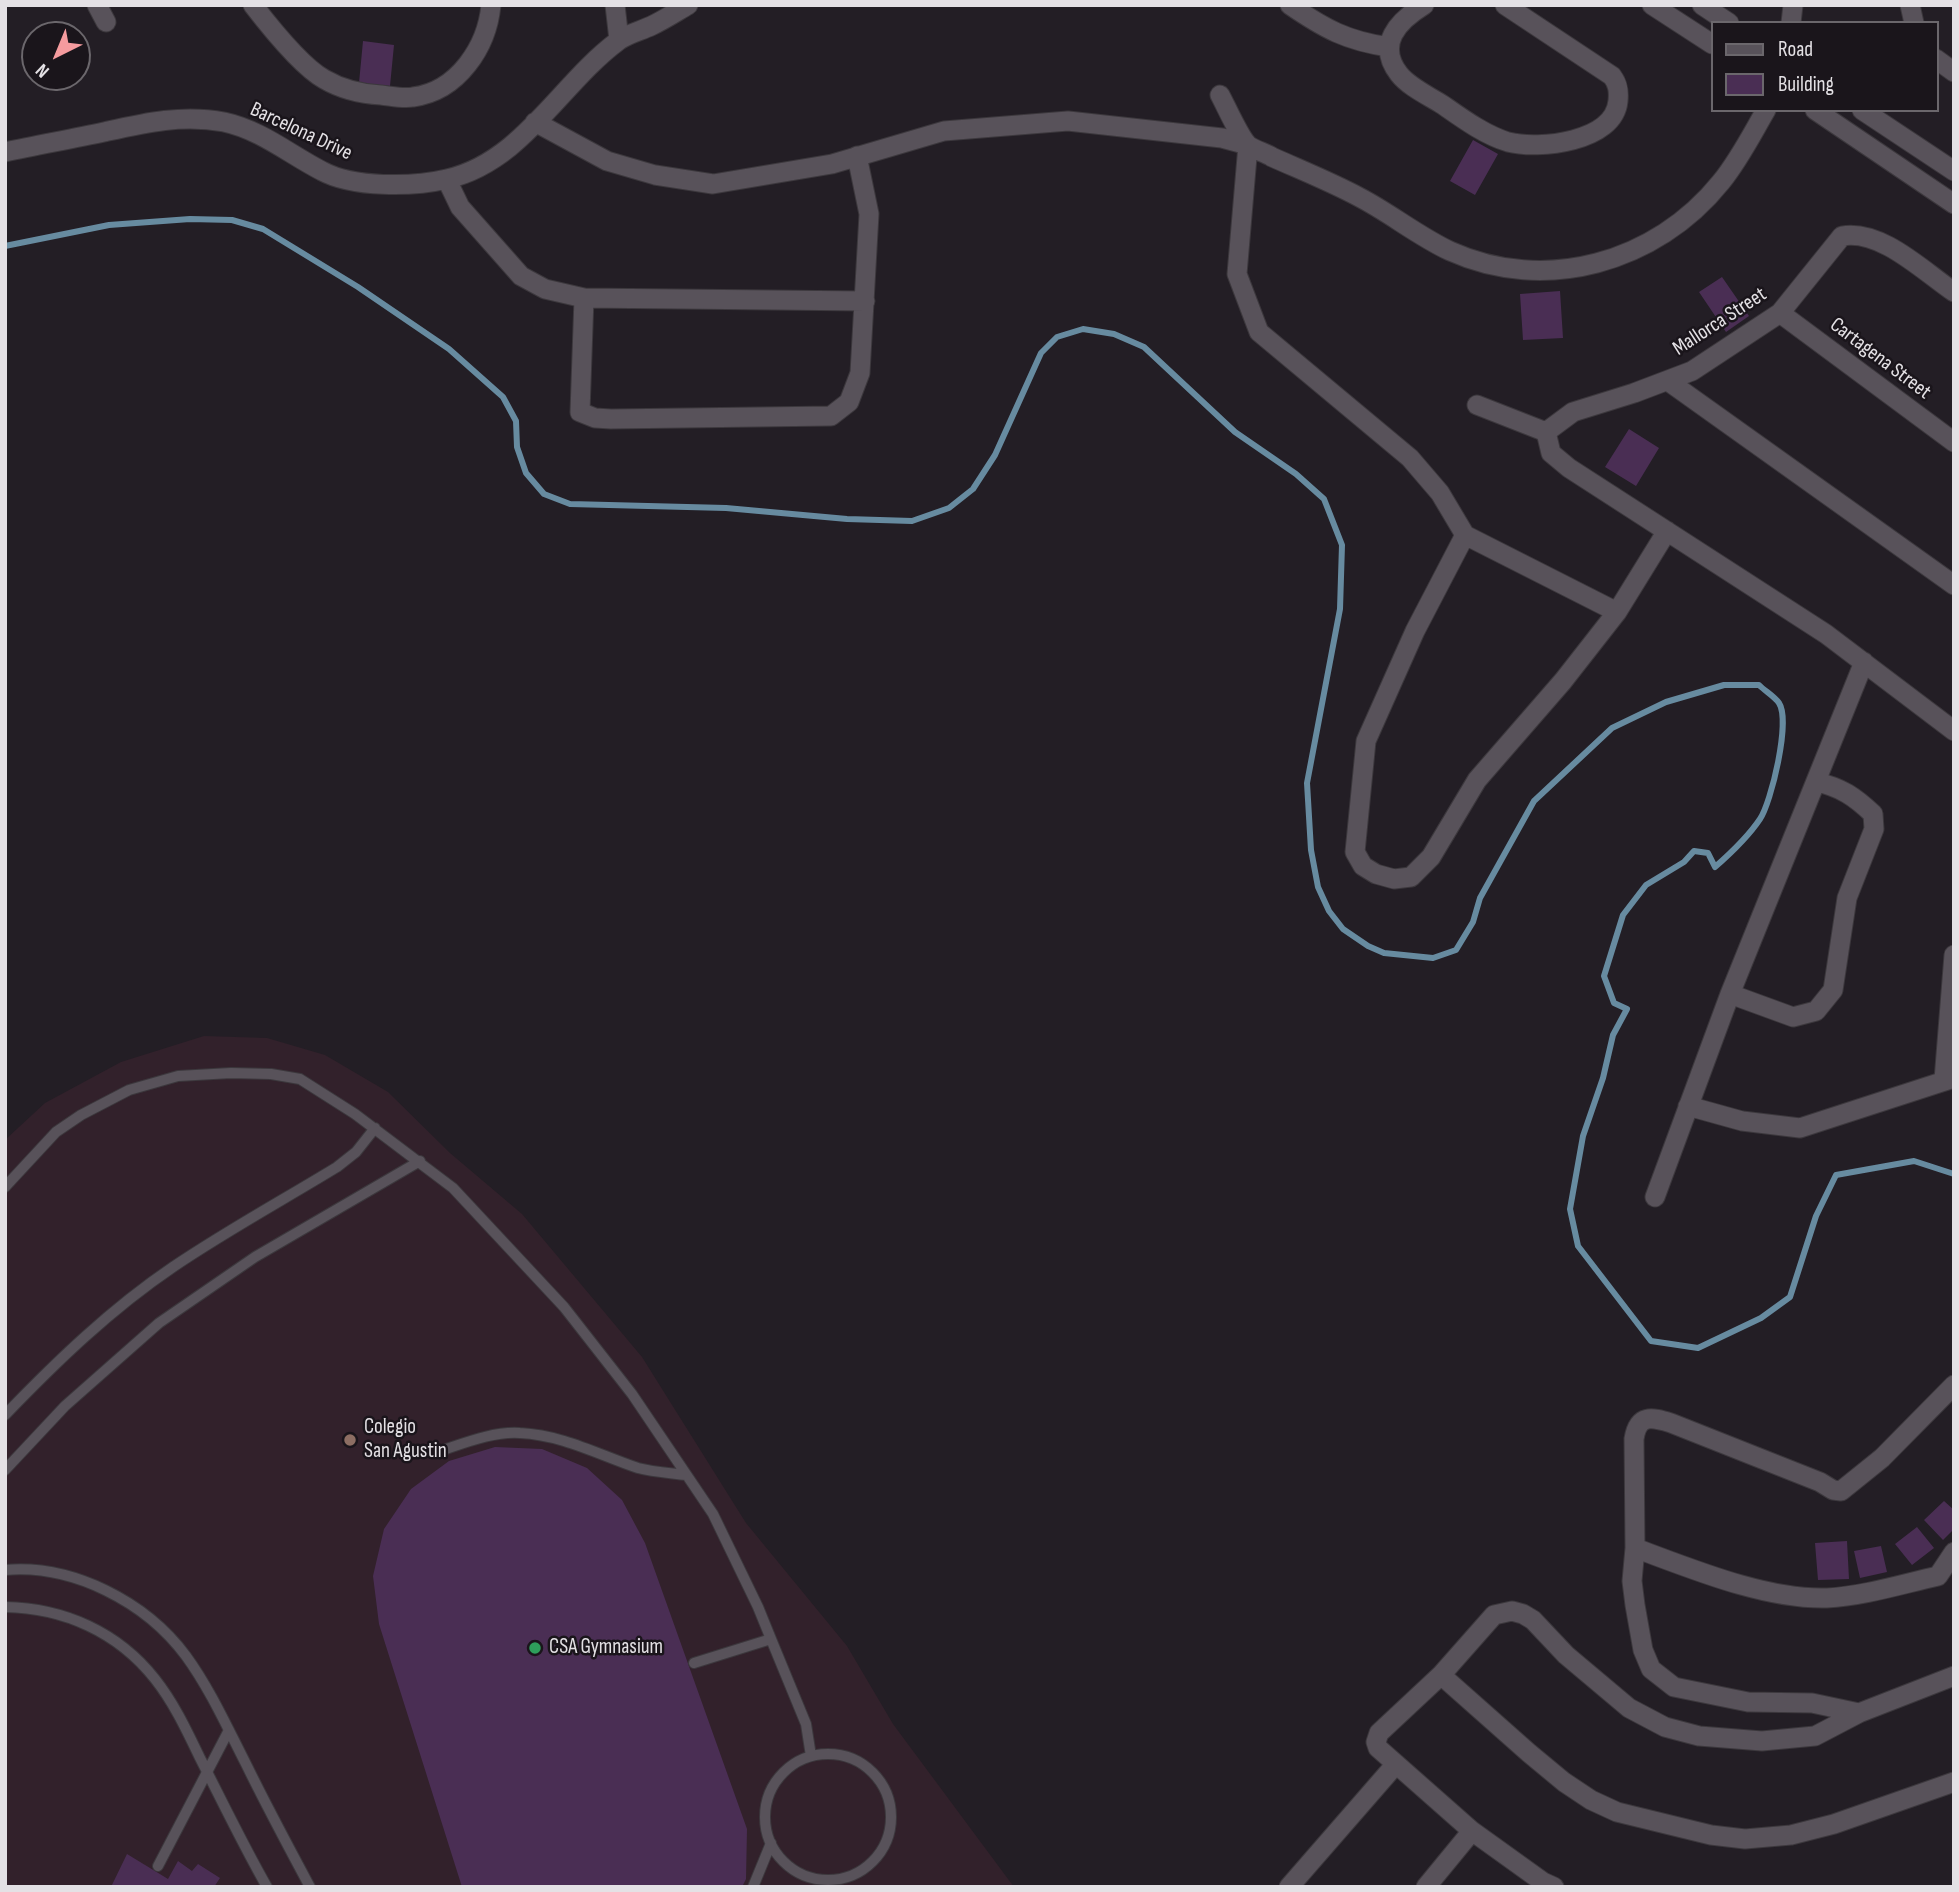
<!DOCTYPE html>
<style>
body{margin:0}
#map{position:relative;width:1959px;height:1892px;overflow:hidden;background:#231e25;font-family:"Sofia Sans Condensed",sans-serif}
canvas{display:block}
.frame{position:absolute;inset:0;border:7px solid #e4e1e5;pointer-events:none}
.legend{position:absolute;left:1711px;top:21px;width:228px;height:91px;box-sizing:border-box;background:#1a151b;border:2px solid #6b676c;margin:0;padding:9px 12px;list-style:none;font-size:21px;color:#e4e1e5}
.legend li{display:flex;align-items:center;gap:14px;height:35px}
.legend b{width:35px;border:2px solid #6b676c}
.north{position:absolute;left:21px;top:21px;width:70px;height:70px;box-sizing:border-box;background:#1a151b;border:2px solid #6b676c;border-radius:50%;rotate:223deg;font-size:19px;font-weight:700;line-height:28px;text-align:center;color:#e4e1e5}
.north::after{content:'';display:block;margin:auto;width:24px;height:32px;background:#f59b9e;clip-path:polygon(50% 0,100% 100%,50% 72%,0 100%)}
</style>
<div id="map">
<canvas width="1959" height="1892"></canvas>
<div class="frame"></div>
<ul class="legend">
<li><b style="height:9px;background:#58525a"></b>Road</li>
<li><b style="height:19px;background:#4a2e54"></b>Building</li>
</ul>
<div class="north">N</div>
</div>
<script>
const ctx = document.querySelector('canvas').getContext('2d');
ctx.lineJoin = 'round';
function fillPath(path, color) { ctx.fillStyle = color; ctx.fill(path, 'evenodd'); }
function strokePath(path, color, width, dash) { ctx.strokeStyle = color; ctx.lineWidth = width; ctx.lineCap = dash ? 'butt' : 'round'; ctx.setLineDash(dash || []); ctx.stroke(path); }
function drawText(font, color, halo, rows, align = 'center') {
  ctx.font = font + ' "Sofia Sans Condensed",sans-serif'; ctx.lineWidth = 5; ctx.setLineDash([]); ctx.textBaseline = 'middle'; ctx.strokeStyle = halo; ctx.fillStyle = color; for (const [text, x, y, turn = 0] of rows) {
    ctx.save(); ctx.translate(x, y); ctx.rotate((+turn || 0) * Math.PI / 180); ctx.textAlign = isNaN(turn) ? turn : align; if (halo) ctx.strokeText(text, 0, 0); ctx.fillText(text, 0, 0); ctx.restore();
  }
}
fillPath(new Path2D(`
 M204,1036L267,1038L325,1055L388,1092L450,1153L522,1214L642,1357L746,1523L847,1646L893,1724L1014,1887H5V1140L45,1103L121,1062Z`), '#32212b');
strokePath(new Path2D(`
 M5,246L109,225L190,219L232,220L263,229L358,287L449,349L503,397L516,421L517,447L526,473L544,494L570,504L726,508L847,519L912,521L949,508L973,489L995,455L1041,353L1057,337L1083,329L1114,334L1144,347L1235,432L1296,474L1324,499L1342,545L1340,609L1307,783L1311,850L1318,887L1329,911L1343,929L1368,946L1384,953L1433,958L1456,950L1473,922L1480,898L1534,801L1612,728L1666,702L1724,685H1759C1765,691 1775,697 1779,703C1791,721 1771,803 1760,819C1748,837 1731,853 1715,867L1708,853L1694,851L1684,862L1646,885L1623,915L1604,976L1614,1003L1627,1009L1613,1035L1603,1078L1583,1136L1570,1209L1578,1246L1651,1341L1698,1348L1761,1318L1790,1297L1816,1216L1836,1175L1914,1161L1954,1174`), '#678ba0', 6);
fillPath(new Path2D(`
 M363,41L394,45L390,86L359,83Z
 M1473,140L1498,154L1475,195L1450,181Z
 M1722,277L1749,316L1726,332L1699,292Z
 M1560,291L1563,338L1523,340L1520,294Z
 M1629,429L1659,448L1636,486L1605,467Z
 M495,1447L542,1449L587,1468L622,1500L645,1543L747,1829L746,1879L742,1887H462L379,1624L373,1576L384,1529L411,1489L449,1461Z
 M1944,1501L1954,1510V1529L1943,1540L1924,1520Z
 M1917,1527L1934,1548L1912,1565L1895,1544Z
 M1847,1541L1849,1579L1818,1580L1815,1543Z
 M1881,1546L1887,1572L1860,1578L1854,1551Z
 M127,1854L168,1879L178,1861L192,1871L198,1864L220,1878L214,1887H111Z`), '#4a2e54');
const service = new Path2D(`
 M5,1187L56,1132L81,1115L129,1090L178,1076L231,1073L271,1074L300,1079L355,1114L453,1188L564,1307L632,1394L713,1514L758,1607L771,1639L806,1724L811,1756
 M5,1415C57,1361 111,1309 173,1267C226,1231 283,1200 337,1167L356,1152L375,1128
 M437,1452C462,1444 493,1431 520,1433C563,1435 599,1455 638,1468C653,1472 671,1473 686,1475
 M5,1470L65,1406L159,1323L255,1257L420,1161
 M5,1570C73,1564 146,1602 186,1656C210,1689 227,1727 246,1764C266,1805 288,1846 310,1887
 M5,1607C64,1608 118,1632 155,1679C174,1703 187,1731 200,1758C222,1801 243,1845 267,1887
 M694,1663L771,1639
 M765 1817a63 63 0 1 1 126 0a63 63 0 1 1-126 0Z
 M158,1866L229,1730
 M753,1887L771,1843`);
const minor = new Path2D(`
 M97,5L106,22
 M253,5C270,27 301,66 324,79C341,89 362,94 381,95C391,96 403,99 413,97C458,91 487,47 491,5
 M615,5L619,40
 M1290,5C1325,29 1347,41 1389,47
 M1424,5C1398,21 1376,44 1399,74C1409,87 1429,96 1443,105C1463,119 1485,135 1508,142C1539,150 1614,142 1618,101C1619,91 1618,84 1612,76L1505,5
 M1652,5L1712,44
 M1702,5L1729,23
 M1910,5L1914,23
 M1791,23L1793,5
 M1936,59L1954,72
 M1220,95C1226,106 1240,138 1248,145C1254,150 1266,153 1272,157C1301,170 1331,182 1359,197C1390,213 1418,236 1450,251C1545,294 1656,263 1721,182C1739,160 1752,134 1766,110
 M1815,110L1954,204
 M1862,110L1954,171
 M535,122L607,161L655,175L713,184L832,164L944,131L1068,121L1222,138L1248,145L1237,274L1259,332L1410,458L1440,493L1465,535L1415,631L1366,741L1355,852L1363,866L1376,874L1394,879L1411,877L1431,857L1477,780L1563,681L1617,612L1667,531
 M5,152C38,145 71,139 104,132C144,123 182,114 224,122C261,130 289,154 322,171C353,188 413,187 447,179C522,162 560,84 618,41C627,34 640,31 651,26C664,20 676,12 688,5
 M447,180L460,207L521,276L545,289L584,298L865,301
 M584,298L580,412L595,418L611,419L831,416L849,402L860,373L869,214L857,156
 M1780,313L1954,442
 M1668,381L1954,585
 M1477,405L1546,432L1573,412L1634,393L1692,371L1780,313L1842,236C1881,229 1923,271 1954,292
 M1546,432L1551,453L1569,468L1826,634L1954,731
 M1465,535L1617,612
 M1730,994L1793,1017L1816,1011L1833,990L1847,898L1874,829L1873,814C1855,797 1841,787 1816,782
 M1944,1080L1954,955
 M1688,1106L1742,1121L1800,1128L1954,1078
 M1655,1197L1730,994L1864,662
 M1954,1385L1882,1458L1841,1491L1833,1490L1820,1482L1671,1423C1651,1417 1638,1414 1634,1439L1635,1548L1632,1581L1635,1605L1643,1650L1651,1669L1674,1687L1748,1702L1812,1703L1859,1713L1954,1676
 M1635,1548C1692,1569 1766,1600 1827,1598C1864,1596 1902,1584 1938,1576L1954,1552
 M1441,1675L1529,1753L1564,1782L1591,1800L1617,1812L1711,1835L1745,1839L1791,1835L1834,1824L1954,1782
 M1289,1887L1396,1764
 M1426,1887L1472,1831
 M1554,1887L1543,1882L1472,1831L1378,1748L1376,1742L1379,1733L1441,1675L1494,1615L1512,1611L1523,1614L1533,1620L1566,1655L1629,1708L1665,1727L1699,1736L1762,1741L1815,1736L1859,1713`);
strokePath(service, '#3c383d', 12);
strokePath(minor, '#3c383d', 21);
strokePath(service, '#58525a', 10);
strokePath(minor, '#58525a', 19);
for (const [x, y, r, color] of [
 [350,1440,7,"#8d6e63"],
 [535,1648,7,"#2e9e5b"]
]) { const dot = new Path2D(); dot.arc(x, y, r, 0, 2 * Math.PI); ctx.fillStyle = color; ctx.fill(dot); strokePath(dot, '#1a151b', 2.5); }
drawText('21px', '#e4e1e5', '#1a151b', [
 ["Barcelona Drive",301,132,25],
 ["Mallorca Street",1720,322,-33],
 ["Cartagena Street",1880,359,37]
]);
drawText('21px', '#e4e1e5', '#1a151b', [
 ["Colegio",364,1428],
 ["San Agustin",364,1452],
 ["CSA Gymnasium",549,1648]
], 'left');
</script>
